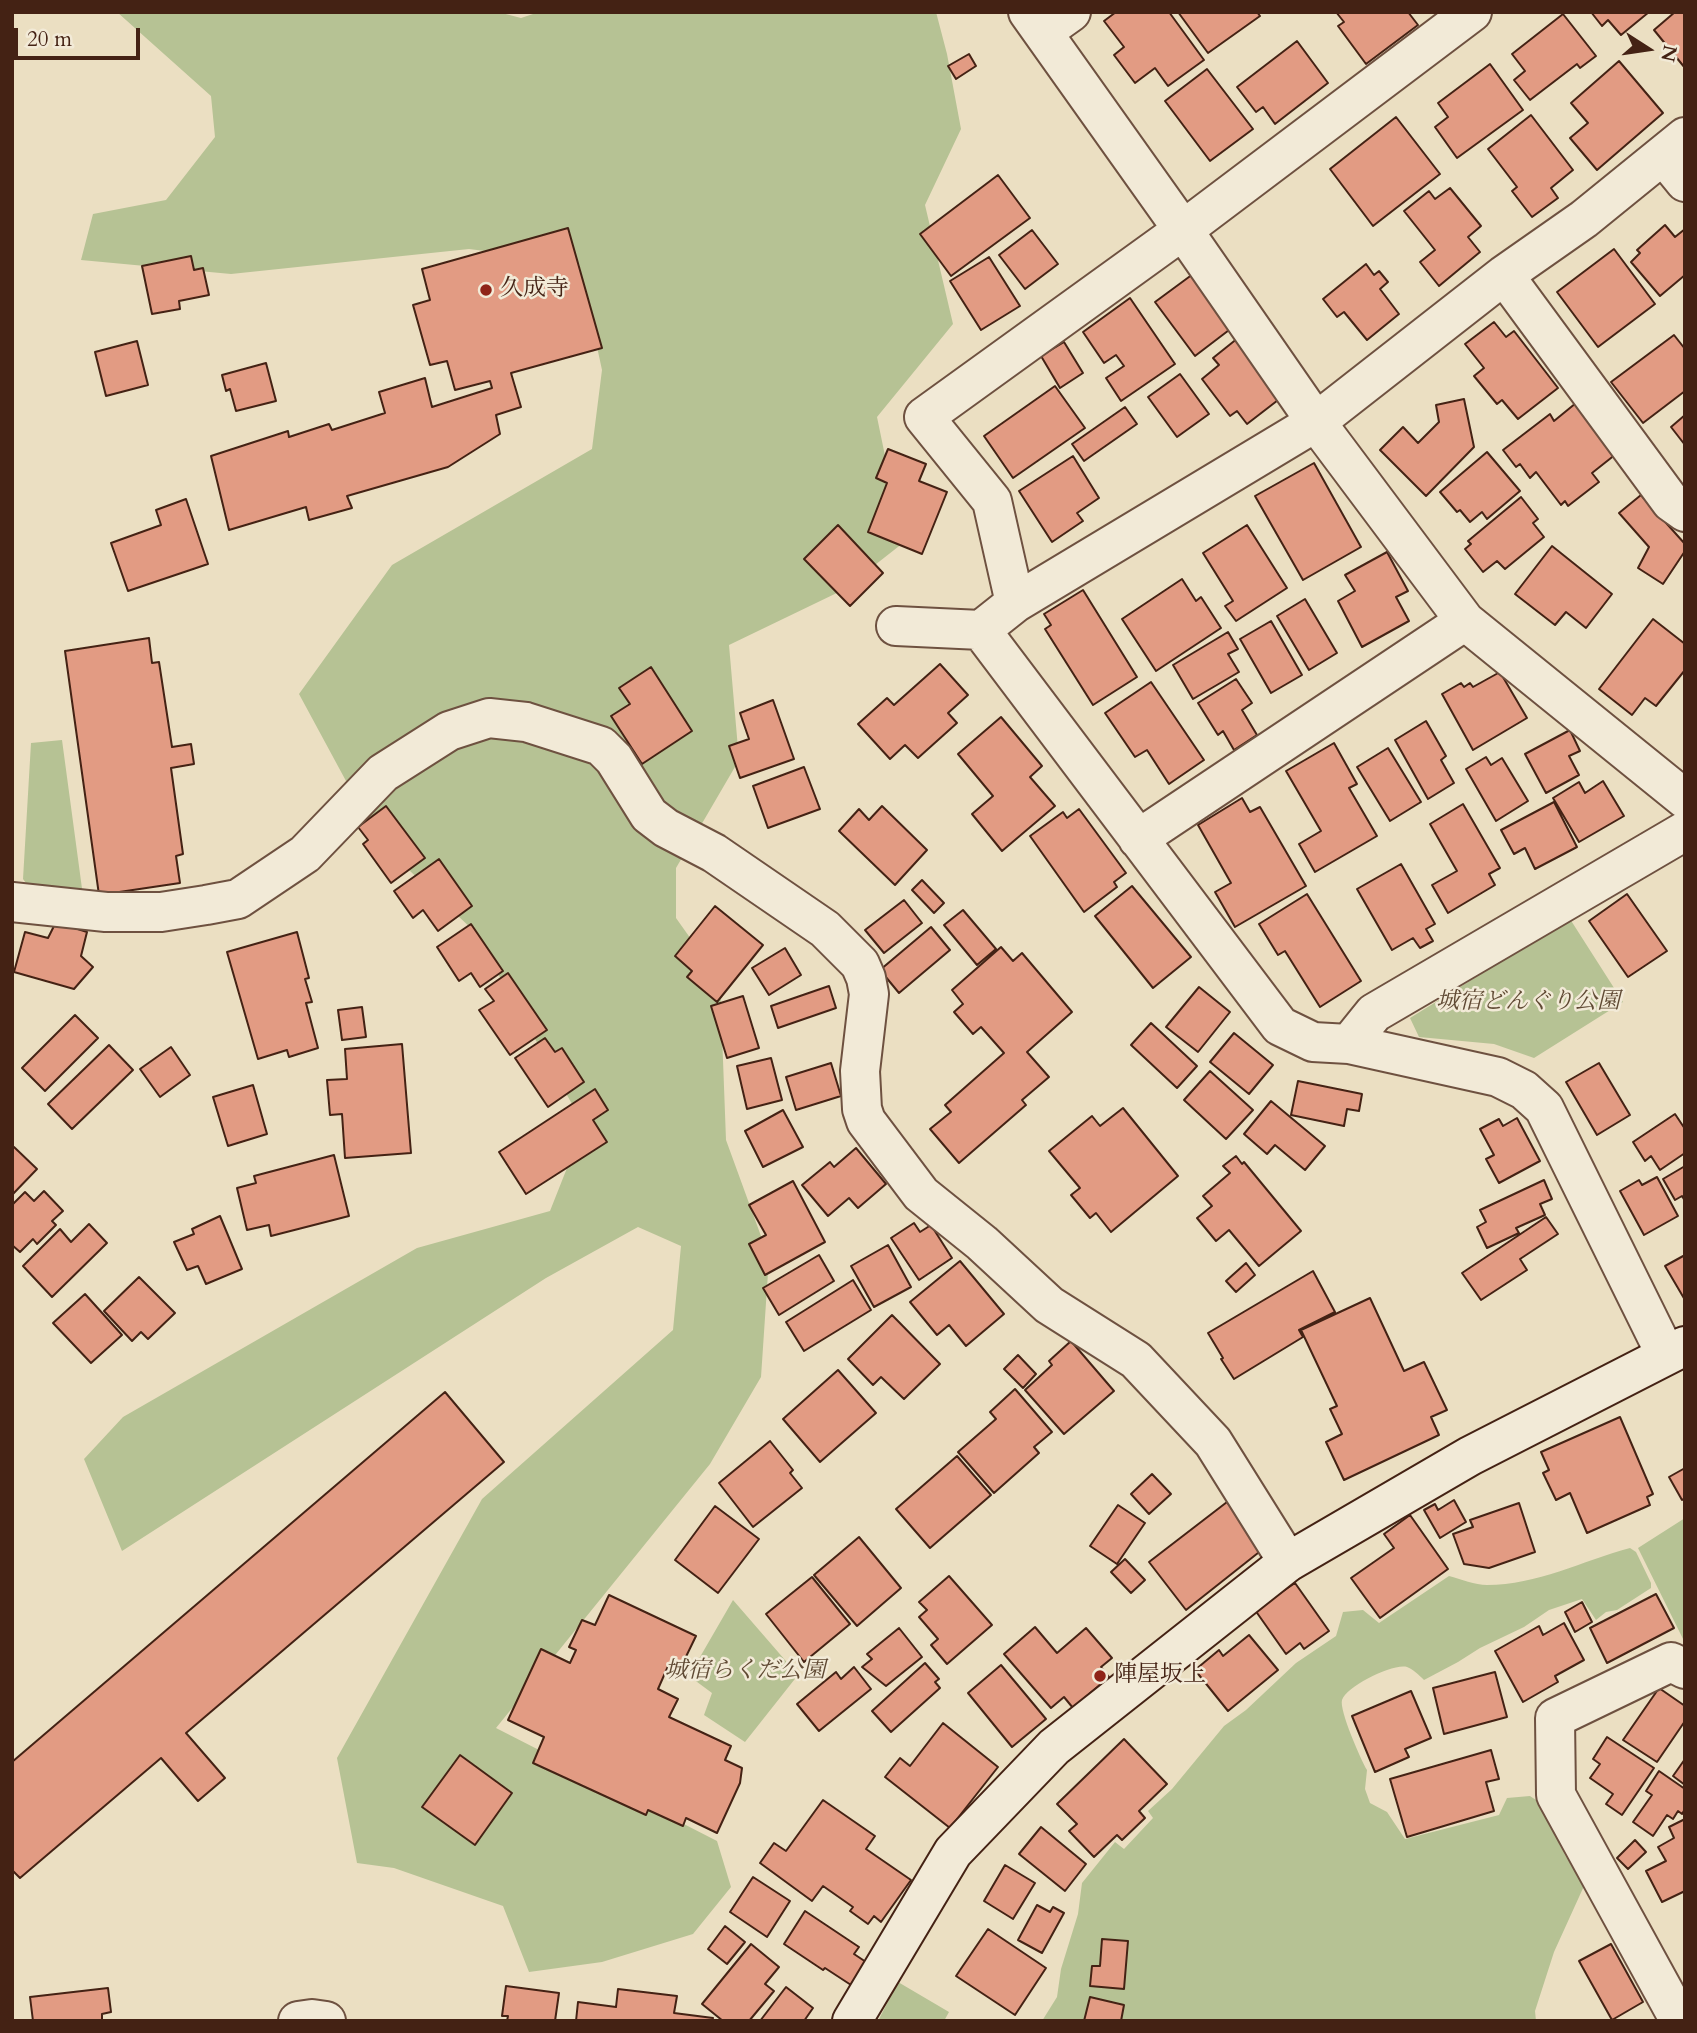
<!DOCTYPE html>
<meta charset="utf-8">
<style>
body{margin:0}
#map{position:relative;width:1697px;height:2033px;overflow:hidden;background:#ebdfc2;font-family:Cardo,serif}
canvas{display:block}
.frame{position:absolute;inset:0;border:14px solid #442214;pointer-events:none}
.north{position:absolute;left:1613px;top:14px;width:70px;height:70px;-webkit-text-stroke:5px #f2ead7;paint-order:stroke;rotate:102deg;font-size:19px;font-weight:700;line-height:28px;text-align:center;color:#442214}
.north::after{content:'';display:block;margin:auto;width:24px;height:32px;background:#442214;clip-path:polygon(50% 0,100% 100%,50% 72%,0 100%)}
.scale{position:absolute;left:14px;top:28px;width:126px;height:32px;box-sizing:border-box;border:4px solid #442214;border-top:0;padding-left:9px;font-size:21px;line-height:24px;white-space:nowrap;color:#442214;-webkit-text-stroke:5px #f2ead7;paint-order:stroke}
</style>
<div id="map">
<canvas width="1697" height="2033"></canvas>
<div class="frame"></div>
<div class="north">N</div>
<div class="scale">20 m</div>
</div>
<script>
const ctx = document.querySelector('canvas').getContext('2d');
ctx.lineJoin = 'round';
function fillPath(path, color) { ctx.fillStyle = color; ctx.fill(path, 'evenodd'); }
function strokePath(path, color, width, dash) { ctx.strokeStyle = color; ctx.lineWidth = width; ctx.lineCap = dash ? 'butt' : 'round'; ctx.setLineDash(dash || []); ctx.stroke(path); }
function drawText(font, color, halo, rows, align = 'center') {
  ctx.font = font + ' Cardo,"Noto Serif JP",serif'; ctx.lineWidth = 5; ctx.setLineDash([]); ctx.textBaseline = 'middle'; ctx.strokeStyle = halo; ctx.fillStyle = color; for (const [text, x, y, turn = 0] of rows) {
    ctx.save(); ctx.translate(x, y); ctx.rotate((+turn || 0) * Math.PI / 180); ctx.textAlign = isNaN(turn) ? turn : align; if (halo) ctx.strokeText(text, 0, 0); ctx.fillText(text, 0, 0); ctx.restore();
  }
}
fillPath(new Path2D(`
 M117,12H498L521,18L539,12H936L947,54L961,129L925,205L953,324L877,417L903,543L843,590L729,645L739,760L676,868V918L720,980L726,1140L769,1258L761,1377L710,1464L496,1728L717,1841L731,1887L693,1934L602,1962L529,1972L503,1906L394,1868L357,1863L337,1758L482,1499L673,1330L681,1246L638,1227L546,1278L122,1551L84,1459L123,1417L417,1248L550,1211L584,1125L473,930L379,842L299,694L392,565L592,449L602,370L579,263L469,249L231,274L81,260L93,214L166,200L215,137L211,96Z
 M62,740L83,896L32,891L23,879L31,743Z
 M1570,919L1623,1002L1534,1058L1494,1044L1419,1037L1410,1018Z
 M1685,1518V1643L1638,1548Z
 M1630,1548L1636,1552L1651,1583V1588L1617,1610L1606,1612L1596,1620L1582,1599L1549,1610L1524,1627L1480,1648L1458,1662L1424,1680C1419,1675 1413,1669 1407,1667C1393,1663 1347,1686 1342,1700C1339,1710 1361,1760 1367,1770L1365,1789L1370,1803L1387,1812L1405,1839L1499,1815L1507,1798L1530,1796L1539,1802L1565,1855L1584,1886L1554,1952L1535,2011L1536,2021H1042L1057,1997L1061,1969L1078,1914L1082,1883L1115,1842L1124,1849L1153,1818L1148,1811L1172,1789L1224,1726L1246,1710L1296,1663L1336,1636L1343,1612L1363,1610L1379,1623L1449,1576C1461,1579 1475,1585 1487,1585C1537,1585 1582,1561 1630,1548Z
 M733,1600L798,1675L745,1742L704,1715L712,1693L689,1676Z
 M898,1982L949,2012L944,2021H878Z`), '#b6c294');
const building = new Path2D(`
 M1116,12H1169L1204,60L1168,86L1155,68L1135,83L1114,55L1124,47L1104,21Z
 M1178,12H1257L1260,16L1208,53Z
 M1336,12H1408L1418,25L1366,64L1338,26L1344,22Z
 M1591,12H1649L1621,35L1608,20L1602,26Z
 M1675,12H1685V68L1654,30Z
 M1563,14L1596,56L1580,68L1577,64L1530,100L1514,80L1525,71L1512,54Z
 M1297,41L1328,83L1275,124L1263,107L1256,112L1237,87Z
 M969,54L976,66L956,79L948,66Z
 M1619,61L1663,113L1597,170L1570,138L1588,123L1571,103Z
 M1490,64L1523,110L1457,158L1435,127L1448,117L1438,103Z
 M1207,69L1253,129L1210,161L1165,101Z
 M1531,115L1573,170L1551,188L1558,198L1532,217L1512,191L1517,187L1488,149Z
 M1396,117L1440,174L1373,226L1330,169Z
 M998,175L1030,218L951,276L920,234Z
 M1450,188L1481,226L1468,237L1480,252L1439,286L1420,262L1435,250L1404,211L1429,191L1435,199Z
 M1665,225L1675,237L1685,229V275L1660,296L1631,262L1640,253L1637,250Z
 M568,228L602,348L511,373L521,407L496,415L500,434L448,467L347,496L352,508L309,520L306,507L229,530L211,456L288,431L289,437L329,424L332,430L385,413L379,392L425,378L432,407L492,388L490,381L455,390L447,361L430,365L413,305L430,300L422,269Z
 M1032,230L1058,264L1025,289L999,255Z
 M1614,249L1655,304L1598,347L1557,292Z
 M191,256L194,270L203,268L209,295L179,301L180,309L152,314L142,266Z
 M989,257L1020,306L981,330L950,281Z
 M1366,264L1374,275L1379,271L1388,282L1380,289L1399,314L1367,340L1344,312L1337,317L1323,299Z
 M1193,274L1233,327L1195,356L1155,302Z
 M1130,298L1175,364L1121,401L1106,378L1124,366L1116,355L1104,363L1083,332Z
 M1494,322L1506,337L1514,331L1558,388L1518,419L1502,400L1497,404L1474,376L1484,368L1465,344Z
 M1674,335L1685,349V391L1643,423L1611,382Z
 M1238,338L1282,397L1247,424L1237,411L1230,416L1202,379L1219,365L1213,358Z
 M137,341L148,385L106,396L95,352Z
 M1064,342L1083,373L1060,388L1041,356Z
 M266,363L276,401L236,411L230,389L226,391L222,375Z
 M1180,374L1209,414L1177,437L1148,397Z
 M1055,386L1085,428L1013,478L984,436Z
 M1464,399L1474,447L1426,496L1380,450L1403,427L1418,443L1439,422L1436,405Z
 M1576,403L1616,454L1592,473L1599,482L1568,506L1565,501L1561,505L1536,472L1530,478L1520,464L1516,467L1503,450L1550,414L1554,421Z
 M1125,407L1137,424L1084,461L1072,444Z
 M1685,415V445L1671,427Z
 M888,449L926,464L919,481L947,492L922,554L868,532L887,483L876,478Z
 M1487,452L1520,491L1487,519L1482,512L1470,522L1460,510L1457,512L1440,492Z
 M1073,456L1099,498L1077,513L1083,521L1052,542L1019,491Z
 M1314,463L1361,547L1303,580L1255,496Z
 M1641,495L1685,544V551L1663,584L1638,568L1649,547L1619,513Z
 M1521,497L1538,519L1533,523L1544,537L1505,569L1497,561L1483,572L1465,549L1471,544L1468,541Z
 M186,499L208,564L128,591L111,543L161,525L156,510Z
 M838,525L883,573L850,606L804,559Z
 M1247,525L1287,588L1236,621L1225,606L1233,601L1203,553Z
 M1552,546L1612,594L1586,628L1566,612L1555,625L1515,594Z
 M1387,552L1408,591L1396,597L1409,621L1362,647L1338,601L1355,591L1345,575Z
 M1182,579L1196,601L1201,597L1221,628L1156,671L1122,619Z
 M1083,590L1137,677L1093,705L1045,629L1051,625L1044,614Z
 M1305,599L1337,653L1309,670L1277,616Z
 M1653,619L1685,644V670L1656,706L1645,698L1632,715L1599,689Z
 M1271,621L1302,675L1271,693L1240,639Z
 M1228,632L1238,649L1228,654L1239,672L1193,699L1173,665Z
 M149,638L152,663L159,662L172,747L191,744L194,764L171,768L183,854L176,856L180,883L99,895L65,651Z
 M940,664L968,695L948,713L957,723L918,758L905,745L890,759L858,724L887,698L894,705Z
 M651,667L692,731L642,764L611,716L630,704L619,688Z
 M1500,672L1527,718L1473,750L1442,694L1461,683L1464,687L1470,683L1473,687Z
 M1236,679L1252,703L1242,710L1257,735L1234,750L1223,731L1218,735L1198,703Z
 M1151,682L1204,760L1169,784L1147,750L1135,757L1105,713Z
 M773,700L794,759L740,778L729,746L749,739L740,713Z
 M1001,717L1042,766L1030,777L1055,806L1002,851L972,814L993,796L958,754Z
 M1426,721L1446,756L1441,760L1454,783L1428,799L1395,740Z
 M1570,730L1580,751L1569,756L1579,775L1546,793L1525,754Z
 M1334,743L1357,784L1349,788L1377,836L1315,872L1299,844L1321,831L1286,771Z
 M1388,748L1421,802L1390,821L1357,767Z
 M1486,757L1491,765L1502,758L1528,801L1496,821L1466,769Z
 M804,767L820,809L768,828L753,786Z
 M1603,781L1624,816L1579,842L1553,798L1579,782L1585,793Z
 M1242,798L1250,812L1260,807L1306,886L1235,927L1215,892L1231,883L1198,825Z
 M1554,802L1577,847L1535,869L1525,848L1514,854L1501,830Z
 M1463,804L1500,868L1489,874L1495,885L1448,913L1432,885L1457,871L1430,824Z
 M386,806L425,858L391,883L363,844L368,840L358,827Z
 M882,806L927,850L895,885L839,831L859,809L869,820Z
 M1079,809L1126,873L1114,882L1117,887L1084,912L1030,836L1063,812L1067,818Z
 M439,859L472,906L438,931L423,910L413,918L394,891Z
 M1401,864L1435,924L1426,929L1433,941L1420,948L1413,938L1392,950L1357,889Z
 M922,880L944,903L934,913L912,890Z
 M1132,886L1191,957L1153,988L1095,916Z
 M1307,894L1361,981L1320,1007L1285,951L1278,955L1259,924Z
 M1627,894L1667,951L1628,977L1589,921Z
 M904,900L922,923L884,953L865,930Z
 M715,906L763,945L717,1002L687,977L692,971L675,956Z
 M963,910L996,949L977,965L944,925Z
 M56,922L87,932L81,956L93,967L74,989L14,972L25,932L48,938Z
 M471,924L503,971L480,987L471,973L459,981L437,947Z
 M931,927L950,950L899,993L880,970Z
 M297,932L309,978L305,979L312,1002L306,1003L318,1048L289,1057L287,1050L258,1059L227,952Z
 M1001,947L1013,961L1022,953L1072,1012L1027,1052L1049,1077L1022,1100L1026,1105L959,1163L930,1129L951,1112L945,1105L1004,1053L981,1027L973,1034L954,1012L963,1004L952,990Z
 M785,948L801,975L769,995L752,968Z
 M508,973L547,1030L510,1055L479,1010L494,1001L485,989Z
 M829,986L836,1008L778,1028L771,1006Z
 M1199,987L1230,1012L1198,1052L1166,1027Z
 M743,996L759,1048L727,1058L711,1006Z
 M362,1007L366,1037L342,1040L338,1010Z
 M75,1015L98,1038L45,1091L22,1068Z
 M1151,1023L1197,1066L1177,1088L1131,1045Z
 M1234,1033L1273,1065L1249,1094L1210,1062Z
 M545,1038L555,1052L562,1048L584,1082L548,1107L515,1058Z
 M402,1044L411,1153L345,1158L342,1114L330,1115L327,1080L347,1079L345,1049Z
 M109,1045L133,1070L72,1129L48,1104Z
 M171,1047L190,1075L160,1097L140,1069Z
 M771,1058L782,1100L747,1109L737,1066Z
 M831,1063L841,1096L796,1110L786,1077Z
 M1599,1063L1630,1115L1597,1135L1566,1082Z
 M1210,1071L1253,1110L1226,1139L1184,1100Z
 M1298,1081L1362,1094L1359,1111L1347,1109L1344,1126L1291,1115Z
 M253,1085L267,1134L228,1146L213,1097Z
 M595,1089L608,1110L593,1120L607,1142L526,1194L499,1152Z
 M1271,1101L1325,1146L1305,1170L1275,1145L1267,1154L1244,1134Z
 M1123,1108L1178,1176L1111,1232L1096,1213L1090,1218L1071,1195L1080,1188L1049,1151L1092,1116L1100,1126Z
 M783,1110L803,1147L763,1167L745,1131Z
 M1675,1114L1685,1129V1153L1660,1170L1651,1156L1645,1161L1633,1142Z
 M1517,1118L1540,1161L1499,1183L1486,1159L1494,1155L1480,1129L1499,1119L1503,1126Z
 M14,1147L37,1169L12,1195V1149Z
 M856,1148L886,1184L858,1208L849,1198L828,1216L802,1185L830,1162L834,1167Z
 M334,1155L349,1216L271,1236L269,1225L247,1230L237,1188L256,1183L254,1176Z
 M1236,1156L1242,1164L1244,1162L1301,1231L1259,1266L1229,1230L1216,1241L1197,1218L1212,1206L1203,1196L1230,1173L1223,1166Z
 M1685,1166V1201L1682,1196L1675,1200L1663,1179Z
 M1657,1177L1678,1216L1644,1235L1620,1191L1639,1180L1642,1185Z
 M1544,1180L1552,1199L1540,1204L1545,1215L1516,1228L1519,1233L1487,1248L1477,1227L1486,1222L1480,1210Z
 M793,1181L825,1242L765,1275L749,1244L766,1235L749,1205Z
 M44,1191L63,1211L52,1221L56,1225L37,1244L33,1239L20,1252L12,1245V1205L25,1192L34,1201Z
 M220,1216L242,1269L206,1284L198,1266L187,1270L174,1242L194,1234L192,1229Z
 M1546,1217L1558,1234L1520,1259L1527,1270L1481,1300L1462,1273Z
 M914,1223L920,1232L931,1225L952,1258L919,1280L891,1238Z
 M89,1224L107,1243L52,1297L23,1266L60,1229L71,1242Z
 M888,1245L911,1287L874,1307L851,1266Z
 M819,1255L834,1281L779,1315L763,1288Z
 M1685,1255V1300L1665,1266Z
 M960,1261L1004,1314L966,1346L949,1325L937,1335L910,1302Z
 M1246,1263L1255,1275L1236,1292L1226,1281Z
 M1313,1271L1335,1312L1299,1330L1303,1337L1234,1379L1221,1359L1223,1358L1208,1333Z
 M139,1277L175,1313L148,1339L141,1332L132,1341L104,1311Z
 M853,1280L871,1310L804,1351L786,1322Z
 M85,1294L122,1335L91,1363L53,1323Z
 M1370,1298L1404,1371L1424,1362L1447,1410L1431,1417L1439,1435L1344,1480L1326,1442L1342,1434L1330,1409L1337,1406L1301,1330Z
 M892,1315L940,1364L904,1399L881,1377L873,1385L848,1359Z
 M1071,1341L1114,1391L1064,1434L1025,1390L1052,1365L1049,1361Z
 M1018,1355L1036,1374L1023,1388L1004,1369Z
 M838,1370L876,1413L820,1462L783,1419Z
 M1015,1389L1052,1432L1034,1447L1039,1453L994,1493L958,1452L996,1419L990,1412Z
 M445,1392L504,1462L186,1733L225,1778L198,1801L161,1758L20,1878L12,1870V1762Z
 M1620,1417L1653,1494L1647,1497L1650,1505L1587,1533L1570,1493L1556,1500L1543,1473L1549,1470L1541,1452Z
 M770,1441L793,1470L790,1473L802,1488L753,1527L719,1483Z
 M957,1456L991,1495L930,1548L896,1509Z
 M1685,1468V1498L1682,1500L1669,1477Z
 M1152,1474L1171,1494L1149,1514L1131,1494Z
 M1454,1500L1466,1522L1440,1538L1424,1510L1435,1504L1438,1510Z
 M1227,1502L1263,1549L1186,1610L1149,1562Z
 M1519,1503L1535,1552L1489,1568L1464,1564L1453,1534L1473,1527L1470,1520Z
 M1118,1505L1145,1523L1117,1564L1090,1546Z
 M715,1506L759,1539L718,1593L675,1560Z
 M1410,1515L1448,1569L1380,1618L1351,1578L1394,1548L1384,1534Z
 M859,1537L901,1588L857,1626L814,1575Z
 M1125,1559L1145,1580L1131,1593L1111,1572Z
 M949,1576L992,1625L947,1664L931,1645L938,1639L919,1617L927,1610L919,1602Z
 M812,1577L850,1624L804,1662L766,1614Z
 M1295,1583L1329,1631L1304,1649L1300,1643L1286,1654L1255,1610Z
 M1656,1594L1674,1628L1607,1663L1590,1628Z
 M609,1595L696,1636L680,1669L669,1664L658,1689L678,1699L669,1717L731,1746L725,1760L742,1768L740,1783L717,1833L686,1818L683,1826L648,1810L646,1815L533,1763L544,1737L508,1720L541,1649L570,1663L576,1650L569,1647L582,1620L595,1625Z
 M1582,1602L1592,1622L1575,1632L1565,1612Z
 M1564,1623L1584,1660L1555,1676L1558,1682L1523,1702L1495,1651L1539,1626L1543,1635Z
 M1035,1627L1057,1653L1086,1628L1112,1658L1101,1667L1109,1677L1073,1708L1064,1697L1051,1708L1004,1654Z
 M899,1628L922,1657L886,1686L862,1667L872,1659L867,1654Z
 M1249,1635L1278,1670L1228,1711L1195,1670L1219,1650L1223,1656Z
 M925,1663L939,1679L935,1682L940,1688L891,1732L872,1711Z
 M1001,1665L1046,1719L1012,1747L968,1693Z
 M854,1667L871,1689L819,1731L797,1704L836,1672L841,1679Z
 M1495,1672L1507,1717L1444,1734L1433,1688Z
 M1659,1688L1685,1706V1721L1657,1762L1623,1740Z
 M1411,1691L1431,1738L1405,1749L1409,1757L1375,1772L1352,1716Z
 M943,1723L998,1767L950,1828L885,1777L900,1758L910,1766Z
 M1607,1737L1654,1768L1622,1815L1606,1804L1613,1794L1590,1778L1600,1764L1593,1759Z
 M1124,1739L1167,1784L1139,1811L1145,1818L1122,1840L1117,1835L1094,1857L1069,1831L1077,1824L1057,1804Z
 M1491,1750L1499,1779L1486,1782L1494,1811L1407,1837L1390,1779Z
 M460,1755L512,1793L475,1845L422,1807Z
 M1685,1759V1785L1673,1776Z
 M1659,1771L1685,1789V1809L1682,1814L1678,1811L1673,1819L1667,1815L1653,1836L1633,1822L1652,1795L1646,1791Z
 M823,1800L875,1836L866,1849L911,1880L881,1922L874,1916L868,1924L850,1911L853,1907L823,1886L812,1901L760,1863L774,1843L786,1851Z
 M1685,1819V1891L1662,1902L1646,1871L1666,1861L1658,1847L1674,1838L1669,1827Z
 M1041,1827L1086,1864L1065,1891L1019,1854Z
 M1635,1840L1646,1852L1628,1869L1617,1858Z
 M1005,1865L1035,1883L1013,1919L984,1901Z
 M753,1877L790,1901L767,1937L730,1912Z
 M1037,1905L1050,1912L1053,1907L1064,1913L1042,1953L1018,1940Z
 M805,1911L859,1947L854,1954L866,1962L851,1985L825,1968L823,1970L784,1944Z
 M725,1926L745,1942L727,1964L708,1949Z
 M988,1929L1046,1968L1015,2015L956,1976Z
 M1102,1939L1128,1941L1124,1989L1090,1986L1092,1966H1100Z
 M751,1944L779,1967L765,1984L774,1991L749,2021H723L702,2004Z
 M1611,1944L1643,2002L1612,2020L1579,1961Z
 M506,1986L559,1993L555,2021H507L508,2016H502Z
 M786,1987L813,2008L804,2021H760Z
 M108,1988L111,2012L102,2014V2021H33L30,1997Z
 M618,1989L677,1996L674,2013L713,2018L712,2021H576L578,2002L616,2007Z
 M1090,1997L1124,2005L1121,2021H1084Z`);
fillPath(building, '#e29b83');
strokePath(building, '#442214', 2);
const street = new Path2D(`
 M1028,12L1183,230L1316,422L1465,621L1685,799
 M1043,32L1071,12
 M1663,155L1685,182
 M1504,275L1671,502L1685,512
 M1015,603L992,501L924,417L1183,230L1472,12
 M896,626L981,630L1015,603L1316,422L1504,275L1584,219L1685,137
 M981,630L1280,1026L1313,1042L1349,1044L1498,1077L1524,1090L1544,1108L1666,1355
 M1138,839L1465,621
 M12,902L106,912H161L206,905L238,899L305,854L383,773L449,731L489,718L526,722L601,746L614,759L649,815L666,828L714,853L825,929L860,964L866,978L869,994L860,1071L862,1109L866,1121L921,1194L982,1243L1049,1305L1136,1360L1213,1442L1288,1562
 M1349,1044L1374,1013L1685,831
 M298,2021L312,2019L326,2021
 M1680,2021L1556,1795L1555,1718L1671,1662L1685,1669`);
const secondary = new Path2D(`
 M852,2021L953,1852L1054,1747L1288,1562L1470,1456L1685,1346`);
strokePath(street, '#6e5140', 42);
strokePath(secondary, '#442214', 42);
strokePath(street, '#f2ead7', 38);
strokePath(secondary, '#f2ead7', 38);
for (const [x, y, r, color] of [
 [486,290,7,"#8f2418"],
 [1100,1676,7,"#8f2418"]
]) { const dot = new Path2D(); dot.arc(x, y, r, 0, 2 * Math.PI); ctx.fillStyle = color; ctx.fill(dot); strokePath(dot, '#f2ead7', 2.5); }
drawText('23px', '#442214', '#f2ead7', [
 ["久成寺",500,290],
 ["陣屋坂上",1114,1676]
], 'left');
drawText('italic 23px', '#604a34', '#f2ead7', [
 ["城宿どんぐり公園",1528,1003],
 ["城宿らくだ公園",745,1672]
]);
</script>
